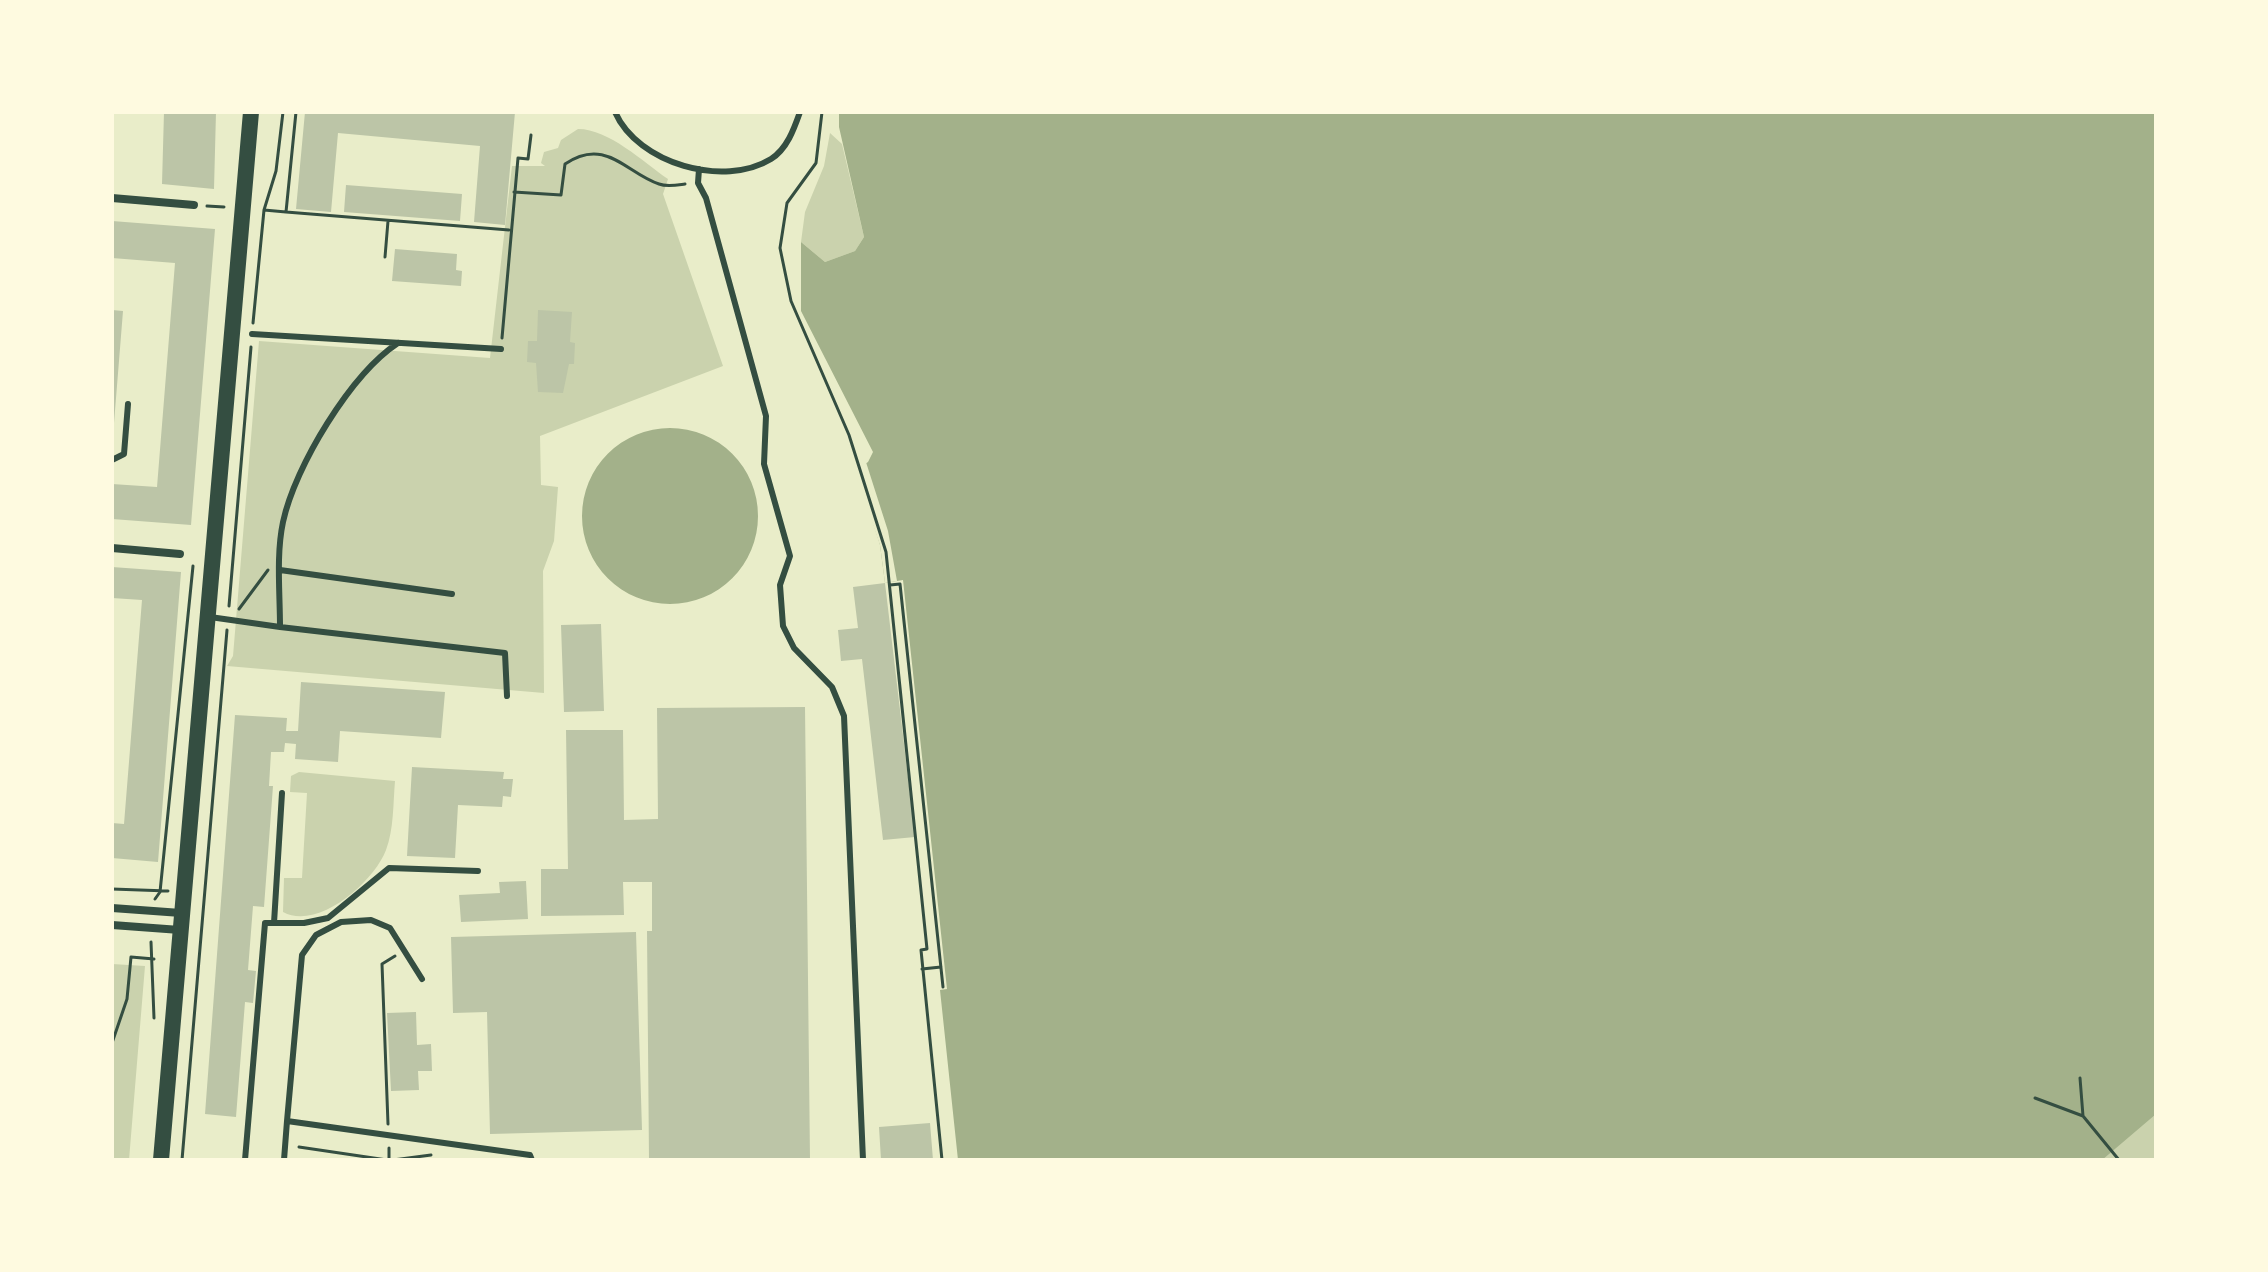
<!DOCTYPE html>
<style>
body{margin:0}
#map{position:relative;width:2268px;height:1272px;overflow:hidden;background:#e9edc9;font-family:Georgia,serif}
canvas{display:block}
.frame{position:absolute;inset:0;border:114px solid #fefae0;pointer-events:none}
</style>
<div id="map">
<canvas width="2268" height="1272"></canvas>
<div class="frame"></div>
</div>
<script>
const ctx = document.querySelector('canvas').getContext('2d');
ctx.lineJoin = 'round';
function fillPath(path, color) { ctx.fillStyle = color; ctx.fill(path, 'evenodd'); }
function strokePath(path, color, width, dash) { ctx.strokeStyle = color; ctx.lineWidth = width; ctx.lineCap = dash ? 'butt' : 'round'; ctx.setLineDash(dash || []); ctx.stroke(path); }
fillPath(new Path2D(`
 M578,129C609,129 643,162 668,179L663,194L723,366L540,436L541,485L558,487L554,541L543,571L544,693L227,666L233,656L235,632L259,341L490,358L512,166H545L541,163L544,152L558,148L561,140Z
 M830,133L842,144L864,237L855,251L825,262L801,242L805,212L824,166Z
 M299,772L395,781C393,804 394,829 386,850C374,882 318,931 283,912L284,878H302L307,793L290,792L291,776Z
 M112,964L145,966L129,1160H112Z
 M2156,1027V1160H2010Z`), '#cad2ad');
fillPath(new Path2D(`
 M839,112H2156V1114L2102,1160H958L940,990L947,989L903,580L885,583L880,545L856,470L868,462L873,452L801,311V242L825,262L855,251L864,237L839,127Z
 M582 516a88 88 0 1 1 176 0a88 88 0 1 1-176 0Z`), '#a3b18a');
fillPath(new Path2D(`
 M865,459L888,531L897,581L885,583L880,545L853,467Z`), '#e9edc9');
fillPath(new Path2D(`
 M164,112H216L214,189L162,184Z
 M305,112H515L505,225L474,222L480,146L338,133L331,212L296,209Z
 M346,185L462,194L460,221L344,212Z
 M112,221L215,229L191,525L112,519V484L157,487L175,263L112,258Z
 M395,249L457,254L456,270L462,271L461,286L392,281Z
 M112,310L123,311L114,423H112Z
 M538,310L572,312L570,342L575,343L574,364H569L563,393L538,392L536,363L527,362L528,341H537Z
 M112,567L181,572L158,862L112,858V823L124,824L142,600L112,598Z
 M885,583L915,837L883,840L862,659L841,661L838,630L858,628L853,587Z
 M601,624L604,711L564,712L561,625Z
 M301,682L445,692L441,738L340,731L338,762L295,759L296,744L285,743L284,752H271L269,786H273L264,907L253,906L248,970L256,971L253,1003L245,1002L236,1117L205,1114L235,715L287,718L286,731H298Z
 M805,707L810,1160H649L647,931H652V882H623L624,915L541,916V869H568L566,730H623L624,820L658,819L657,708Z
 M412,767L504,772L503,779H513L511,797L503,796L502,807L458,805L455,858L407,856Z
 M526,881L528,919L461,922L459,895L500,893L499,882Z
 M636,932L642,1130L490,1134L487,1012L453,1013L451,937Z
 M416,1012L417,1045L431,1044L432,1071H418L419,1090L391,1091L387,1013Z
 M930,1123L933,1160H881L879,1127Z`), '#bcc5a7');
strokePath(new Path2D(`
 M822,112L816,163L787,203L780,248L791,301L849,435L886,552L927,949L921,950L942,1160
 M514,192L561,195L565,164C606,136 627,174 659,184C667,187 677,185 685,184
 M207,206L224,207
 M264,210L286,212L296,112
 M286,212L509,230
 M385,257L388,221
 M253,323L264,210L276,171L283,112
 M502,338L518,158L528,159L531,135
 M890,585L900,584L943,987
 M229,606L251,347
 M239,609L268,570
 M112,889L168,891
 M155,899L160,892L193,566
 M151,942L154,1018
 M922,969L941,967
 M112,1043L127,999L131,957L154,959
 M2080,1078L2083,1116L2119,1160
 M2035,1098L2083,1116
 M388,1124L382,964L395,956
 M299,1147L387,1160
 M389,1148V1160
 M182,1160L227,630
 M393,1160L431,1155`), '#344e41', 3);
strokePath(new Path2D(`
 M615,112C638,164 724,188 771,159C787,149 794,129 800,112
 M699,169L698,183L706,198L766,416L764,464L790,556L780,585L783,626L794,648L832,687L844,716L863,1160
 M252,334L501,349
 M112,460L124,454L128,404
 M280,570L452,594
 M210,617L280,627C280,593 276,555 283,522C295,466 351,374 398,343
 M280,627L505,653L507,696
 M274,923L282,793
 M287,1121L302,955L316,935L341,922L371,920L390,928L422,979
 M245,1160L265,923H304L328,918L389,868L478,871
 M284,1160L287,1121L530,1155L532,1160`), '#344e41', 6);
strokePath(new Path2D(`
 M112,198L194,205
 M112,548L180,554
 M112,908L181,913
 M112,925L180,930`), '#344e41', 8);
strokePath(new Path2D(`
 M161,1160L251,112`), '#344e41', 16);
</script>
